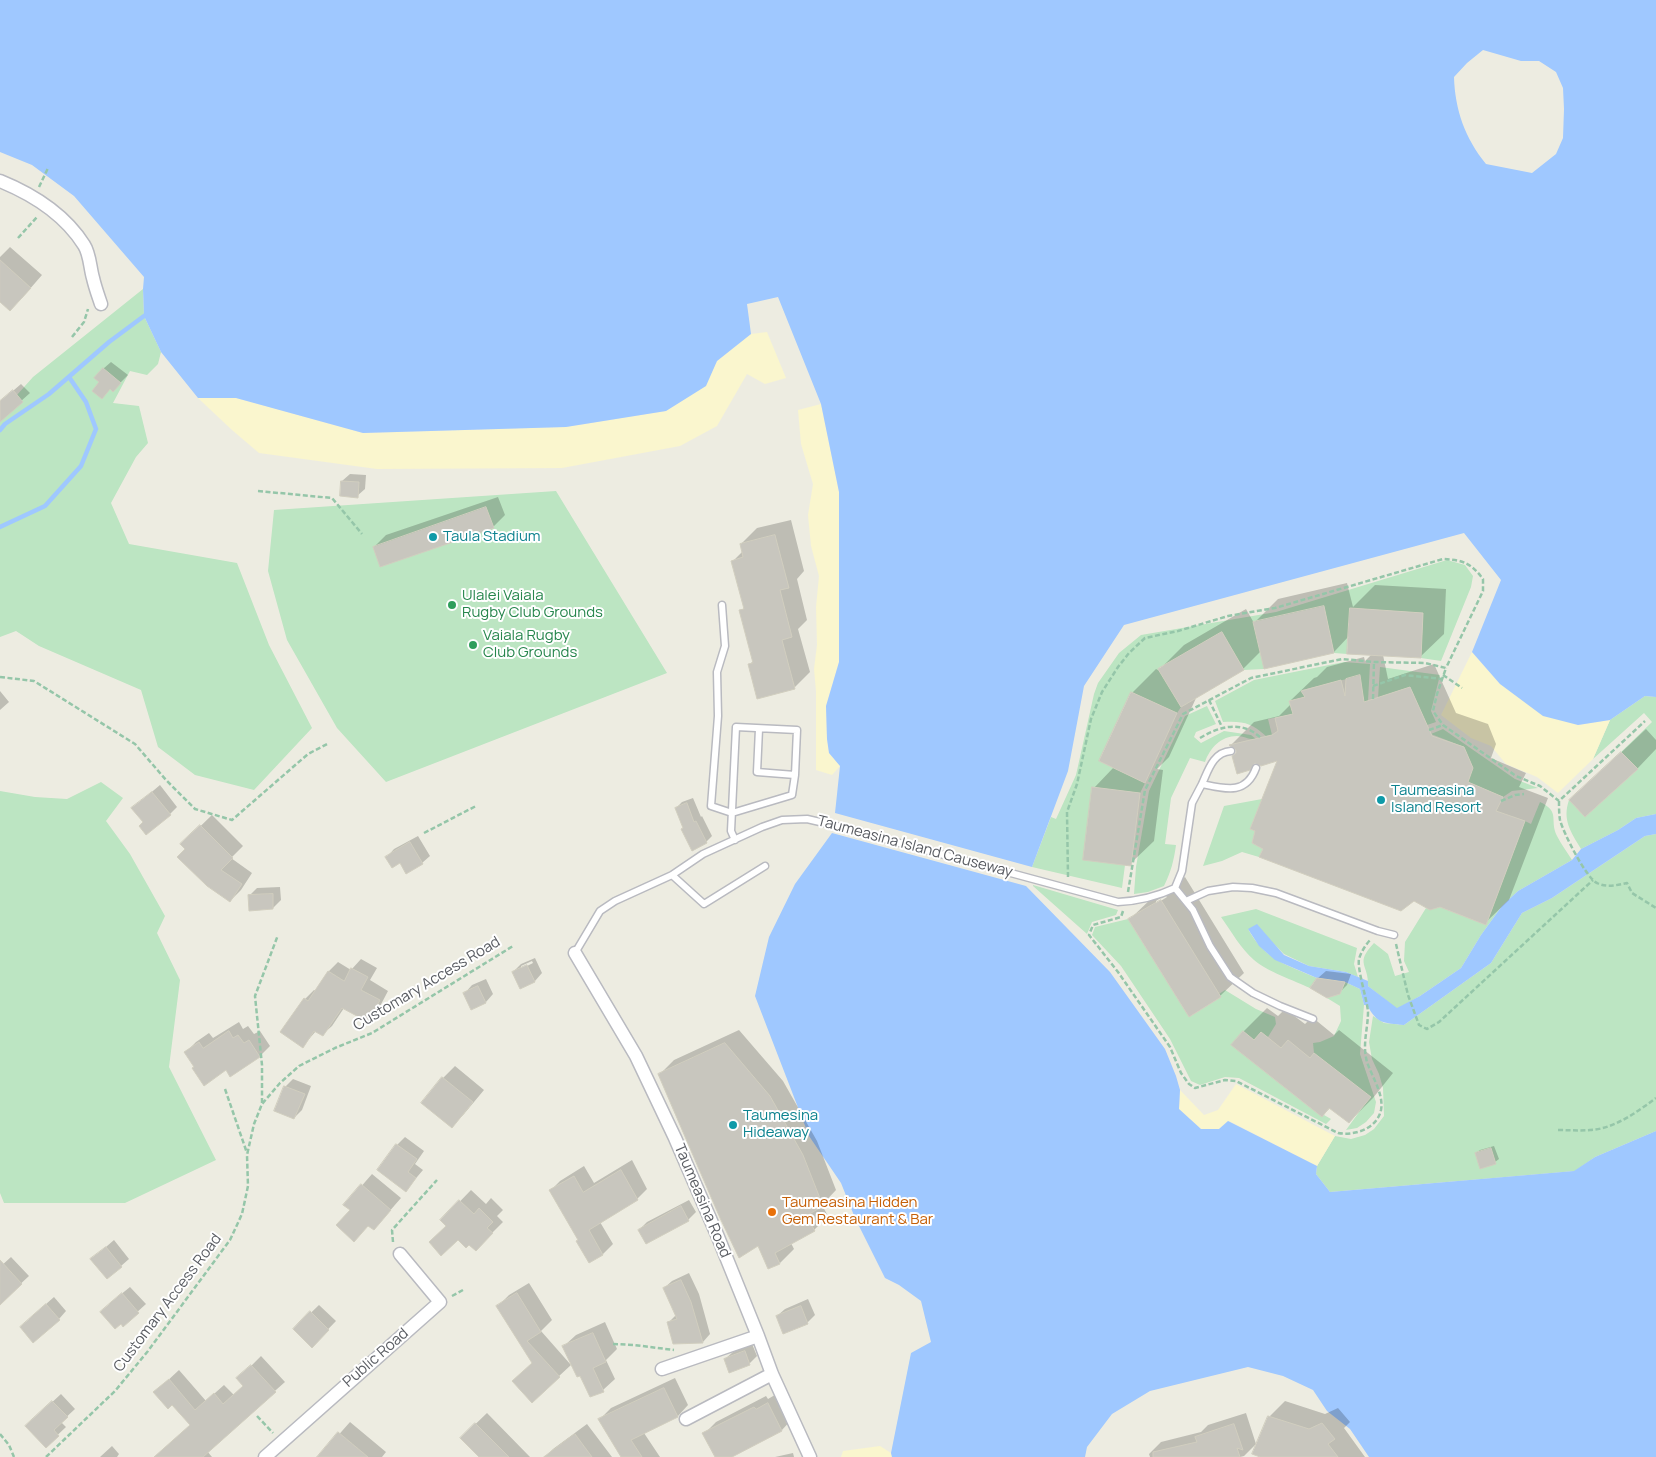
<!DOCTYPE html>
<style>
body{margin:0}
canvas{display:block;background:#edece1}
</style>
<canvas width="1656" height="1457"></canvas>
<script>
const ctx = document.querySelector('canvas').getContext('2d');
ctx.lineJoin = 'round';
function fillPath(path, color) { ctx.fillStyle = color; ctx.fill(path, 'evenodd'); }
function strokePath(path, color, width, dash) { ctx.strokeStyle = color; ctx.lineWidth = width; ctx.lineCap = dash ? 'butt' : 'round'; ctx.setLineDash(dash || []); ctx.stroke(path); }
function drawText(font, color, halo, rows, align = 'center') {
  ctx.font = font + ' Manrope,sans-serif'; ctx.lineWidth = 4; ctx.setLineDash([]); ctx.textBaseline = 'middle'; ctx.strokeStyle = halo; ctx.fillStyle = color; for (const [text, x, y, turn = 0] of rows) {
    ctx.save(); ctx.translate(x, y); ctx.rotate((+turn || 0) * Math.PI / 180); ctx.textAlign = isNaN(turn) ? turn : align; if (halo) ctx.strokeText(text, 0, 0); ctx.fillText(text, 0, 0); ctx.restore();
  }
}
fillPath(new Path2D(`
 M143,289L144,316L161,352L158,364L147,375L130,371L113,403L139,406L148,443L136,457L111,503L129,544L237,563L269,645L312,728L254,790L195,775L158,747L141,690L39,646L16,631L0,637V414L33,377Z
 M556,491L667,673L386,782L337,728L287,640L268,571L274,510Z
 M1447,560L1465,565L1473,576L1471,587L1441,661L1421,658L1423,613L1350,608L1347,654L1334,653L1324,607L1264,669L1244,670L1221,632L1159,668L1181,707L1177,713L1131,692L1099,761L1145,783L1140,793L1092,787L1125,865L1122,888L1032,867L1051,817L1056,819L1076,775L1094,694L1098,683L1119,653L1141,635L1276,612Z
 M1344,662L1370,664L1368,701L1364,702L1359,676L1302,690L1305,697L1289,701L1293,714L1268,719L1272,735L1266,736C1251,723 1244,721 1223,722L1215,701L1254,680Z
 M1380,667L1440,675L1431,711L1436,722L1427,725L1410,687L1378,698Z
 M1645,696L1656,697V814L1636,818L1618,830L1581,849C1571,832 1562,820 1569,800L1585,817L1637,770L1621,752L1652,722L1644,713L1593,759L1610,720Z
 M1207,706L1216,724L1196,732L1194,737L1201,743L1224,731L1251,735L1256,739C1249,740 1244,736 1237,736C1221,736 1210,748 1205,762L1190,758L1171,798L1165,844L1176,845C1174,860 1171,872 1164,886L1148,892L1134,894L1136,867L1149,791L1185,716Z
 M1443,729L1515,779L1538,788L1512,791L1503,797L1468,782L1473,768L1464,747L1431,734Z
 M101,782L123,798L106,821L130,854L165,916L157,933L180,980L169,1067L216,1160L125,1203H4L0,1193V791L35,797L67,799Z
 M1262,799L1250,829L1255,831L1252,843L1263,849L1259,857L1242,852L1222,861L1203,866L1224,806Z
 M1540,802C1561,812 1549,820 1557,836C1561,844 1567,852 1572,860L1518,891L1502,906L1481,935L1461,968L1420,996L1397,1009L1368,986C1369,964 1354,964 1374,943L1388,954L1395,976L1409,972L1404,961L1405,942L1426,908L1430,910L1440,907L1486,925L1525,821L1531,824Z
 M1656,834V1131L1595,1157L1575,1171L1330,1192L1316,1174L1317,1166L1335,1136L1351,1139L1365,1135L1374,1129L1384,1116L1383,1088L1379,1074L1372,1059L1369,1042L1373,1016L1384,1023L1404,1025L1491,963L1522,913L1552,898L1645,836Z
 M1033,886V885L1118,910L1116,915L1092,922L1087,934Z
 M1256,909L1357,948L1354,964L1358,977L1346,972L1309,966L1284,954L1272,942L1248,929C1265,960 1287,965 1317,978L1310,988C1295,981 1266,971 1254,960C1241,949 1231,931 1221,917Z
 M1128,919L1189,1017L1221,997L1219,994L1225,990L1256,1009L1275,1017L1276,1024L1268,1037L1261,1032L1254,1040L1243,1031L1232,1045L1322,1117L1324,1115L1331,1119L1326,1124L1239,1078L1225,1077L1200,1085L1191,1081L1170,1039L1121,966L1092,935L1095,927Z
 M1345,982L1360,989L1364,1005L1360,1054L1376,1102L1374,1113L1366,1122L1357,1128L1346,1130L1370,1097L1314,1053L1313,1043L1320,1042L1334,1036L1341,1021L1340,1006L1327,998L1340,994Z`), '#bce5c2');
fillPath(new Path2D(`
 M767,332L786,378L765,384L747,374L717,426L680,446L562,468L377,469L259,453L232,430L198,398H236L363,433L566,427L666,411L705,386L717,361L751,334Z
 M821,404L839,492V662L826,706L827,739L829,753L840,766L832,775L816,770V691L814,669L817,645L816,607L819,576L811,546L808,515L813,484L801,444L798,410Z
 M1472,652L1500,684L1578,725L1610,720L1593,759L1558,793L1537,777L1506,764L1491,746L1471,738L1441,715Z
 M1236,1084L1335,1136L1317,1166L1229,1121L1219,1129H1201L1179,1109L1180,1090L1204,1115L1218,1110Z
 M880,1446L891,1453L892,1457H841L843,1451Z`), '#faf6ce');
fillPath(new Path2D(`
 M0,0H1656V697L1645,696L1610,720L1578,725L1543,716L1500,684L1472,652L1501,580L1464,533L1124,625L1084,686L1068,771L1032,867L835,813L840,766L829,753L827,739L826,706L839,662V492L821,404L778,297L747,304L751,334L717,361L706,386L666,411L566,427L363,433L236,398H198L161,352L144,316L143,289L144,277L74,196L32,165L0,152ZM1483,50L1521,61H1539L1556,72L1563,88L1564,109L1563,138L1556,154L1532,173L1486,164C1465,138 1455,110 1454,77L1467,63Z
 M1656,814V834L1645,836L1552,898L1522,913L1491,963L1404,1025C1384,1023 1377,1024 1367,1005H1364L1360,989L1345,982L1317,978L1275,960L1259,946L1248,929L1257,924L1284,955L1309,966L1346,972L1368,981V986L1397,1008L1420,996L1461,968L1481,935L1502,906L1518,891L1572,860L1581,849L1618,830L1636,818Z
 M832,833L1026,886L1110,972L1165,1049L1176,1076L1180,1090L1179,1109L1201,1129H1219L1228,1121L1317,1166L1316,1174L1330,1192L1574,1171L1595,1157L1656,1131V1457H1369L1350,1429L1327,1411L1313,1390L1283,1376L1248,1367L1150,1391L1112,1414L1087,1447L1085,1457H892L891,1453L911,1353L931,1342L921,1301L899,1285L885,1278L855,1218L841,1183L809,1136L755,996L769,937L795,884Z`), '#9fc8ff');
fillPath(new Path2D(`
 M10,247L42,275L22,298L0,300V257Z
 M111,362L128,375L113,390L111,388L102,397L101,382L103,369Z
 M21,384L30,393L1,419L0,402Z
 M350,474L366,475L365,489L357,496L342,481Z
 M498,497L505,515L493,527L374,547L386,535Z
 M791,520L804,571L797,579L807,620L798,629L810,672L794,688L750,664L754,660L741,611L745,607L733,561L743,551L741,544L757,528Z
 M1347,583L1353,607L1375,585L1446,589L1444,634L1420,657L1383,655L1388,679L1434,664L1456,713L1488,724L1496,744L1491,758L1526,773L1519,787L1548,798L1509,900L1485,923L1440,906L1414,899L1265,848L1279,759L1237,753V749L1231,745L1254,722L1279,716L1291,704L1290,701L1314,678L1317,677L1327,667L1364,657L1365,661L1372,654L1349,636L1334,652L1265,667L1261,651L1243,669L1197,696L1169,757L1157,769L1163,770L1154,841L1130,864L1094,788L1114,767L1132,693L1156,669L1162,672L1160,669L1184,645L1246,609L1254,623L1278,599Z
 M0,691L9,702L0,710Z
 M1646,729L1656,740V749L1637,769L1571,800Z
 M160,785L177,807L170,814L144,822L141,801Z
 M693,798L701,817L702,816L712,836L706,842L684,828L676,808L682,802Z
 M212,815L243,846L231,858L252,873L241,890L230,901L182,844Z
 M418,836L430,856L422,863L400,861L387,857L394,849Z
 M1185,877L1244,973L1220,996L1130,919L1154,896ZM1165,895L1167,897L1156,904V901Z
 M280,887L281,900L273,908L249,896L257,888Z
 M535,958L542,973L535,981L521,987L513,972L521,964ZM532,961L533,963L521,969V966Z
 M361,959L377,968L370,980L388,991L377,1012L368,1021L344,1008L332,1026L322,1035L316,1031L303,1046L305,999L314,990L316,991L329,971L338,962L351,970Z
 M1326,971L1351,974L1347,985L1339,993L1318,978Z
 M486,979L493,994L486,1002L472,1008L465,993L472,985Z
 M1267,1008L1278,1016L1285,1009L1305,1024L1312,1017L1334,1035L1339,1030L1393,1073L1373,1098L1349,1122L1331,1107L1322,1116L1233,1045L1244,1031Z
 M239,1022L243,1029L248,1026L254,1034L260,1031L270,1046L260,1056L230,1075L226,1069L195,1066L186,1052L196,1042L209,1033L213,1038Z
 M739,1030L783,1081L817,1141L836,1190L822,1205L828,1216L814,1230L791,1243L794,1249L780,1263L759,1245L660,1074L674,1060Z
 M455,1066L484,1090L464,1114L452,1126L443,1078Z
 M293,1079L311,1086L302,1110L294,1118L285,1087Z
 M405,1137L424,1151L415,1164L423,1170L406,1190L397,1145Z
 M1494,1146L1499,1159L1495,1162L1476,1153L1480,1150Z
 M632,1160L647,1189L637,1199L600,1222L613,1244L603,1254L589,1261L579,1240L550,1191L560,1181L584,1166L594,1183Z
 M372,1174L401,1198L374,1229L345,1205Z
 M471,1190L486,1204L491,1198L503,1210L497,1216L503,1222L475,1250L442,1220Z
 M689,1200L696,1212L688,1220L639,1230L647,1222Z
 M114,1240L129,1259L121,1266L92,1259Z
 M11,1257L29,1276L0,1303V1267Z
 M689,1273L699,1294L710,1334L703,1342L674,1343L668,1323L676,1315L664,1288L672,1281Z
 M529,1283L552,1320L541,1331L571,1365L532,1401L533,1362L498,1306L509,1295Z
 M130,1287L146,1304L123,1325L109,1304Z
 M54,1297L66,1311L59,1319H29Z
 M808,1299L815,1315L807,1323L777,1316L785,1309Z
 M319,1305L336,1321L312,1346L294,1329Z
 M605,1322L617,1349L606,1360L615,1379L603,1390L564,1346L576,1335Z
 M752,1344L757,1356L749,1364L725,1359L733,1352Z
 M261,1356L285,1382L207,1451L212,1457H159L191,1425L165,1383L179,1370L206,1401L224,1385L234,1395L244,1385L248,1369Z
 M675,1378L688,1405L678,1416L644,1433L660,1457H622L600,1419L611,1408Z
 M780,1392L793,1418L782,1430L729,1457H716L704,1434L716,1422L766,1396L768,1399Z
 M61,1394L75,1409L61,1422L66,1427L46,1446L34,1419Z
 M1285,1401L1325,1414L1338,1408L1350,1422L1344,1428L1365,1457H1264L1269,1417Z
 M487,1413L530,1457H481L461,1438Z
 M1246,1413L1256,1444L1244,1456L1240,1457H1150L1149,1454L1161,1442L1201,1432L1208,1425Z
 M350,1422L386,1452L382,1457H319Z
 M587,1424L612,1457H545L553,1449Z
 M112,1446L119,1454L117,1457H100Z
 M793,1453L794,1457H775Z`), '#0003');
strokePath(new Path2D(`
 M0,430L5,424L49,394L109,342L144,316
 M0,527L45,506L81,466L96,429L86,402L69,377`), '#9fc8ff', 4.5);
const building = new Path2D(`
 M0,260L31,288L10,311L0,302Z
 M103,368L121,383L113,392L110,389L102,399L92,391L99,382L94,378Z
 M13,390L23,402L0,422V401Z
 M341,481L359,482L358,498L340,496Z
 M486,507L494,528L380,567L373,547Z
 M775,535L789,588L780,590L792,637L782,640L795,689L757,699L748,664L753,663L739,610L744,609L731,561L743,557L740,544Z
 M1324,606L1334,653L1264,669L1253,622Z
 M1350,608L1423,613L1421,658L1347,654Z
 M1222,632L1244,670L1181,707L1158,669Z
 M1360,675L1364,702L1410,687L1432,736L1464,747L1473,768L1468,782L1503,797L1496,811L1525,821L1486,925L1440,907L1430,910L1414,901L1401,911L1259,857L1263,849L1252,843L1255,831L1250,829L1277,761L1261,766L1255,763L1250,770L1237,774L1232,756L1236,753V750L1229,745L1272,735L1278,731L1275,718L1293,714L1289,701L1305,697L1301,691L1341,680L1345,696L1346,679Z
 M1131,692L1177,713L1145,783L1099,761Z
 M1621,752L1638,769L1585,817L1569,800Z
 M1092,787L1140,793L1131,866L1083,860Z
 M152,792L171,815L146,835L139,826L143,822L131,808Z
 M687,803L694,822L696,821L707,843L692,851L681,829L683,828L675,808Z
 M200,825L233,858L221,870L242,884L230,902L207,886L177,857L185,849L180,844Z
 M410,842L423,864L406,874L400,863L392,868L385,857Z
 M273,894V909L249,911L248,895Z
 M1161,900L1221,997L1189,1017L1128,919Z
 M527,965L535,982L520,989L512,972Z
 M351,968L368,977L361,990L380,1000L368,1022L342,1008L323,1036L314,1031L303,1048L280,1032L304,998L308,1001L328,971L344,981Z
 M1317,978L1345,982L1340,994L1327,998L1310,988Z
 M478,986L486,1003L471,1010L463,993Z
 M229,1031L233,1038L238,1035L244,1043L249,1040L260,1057L230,1077L226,1070L204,1086L192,1068L194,1067L184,1052L199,1042L203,1048Z
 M1243,1031L1254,1040L1261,1032L1281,1048L1288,1040L1310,1058L1314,1053L1371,1097L1349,1123L1329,1108L1322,1117L1231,1045Z
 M725,1043L770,1096L803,1155L823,1206L806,1216L815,1231L775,1253L780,1264L768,1269L758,1246L739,1258L720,1218L658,1074Z
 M442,1077L473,1102L452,1128L421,1103Z
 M284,1086L305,1094L294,1119L274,1111Z
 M396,1144L417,1159L408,1172L416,1178L406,1192L377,1170Z
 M1491,1148L1496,1164L1480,1169L1475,1153Z
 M621,1170L638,1200L589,1230L603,1255L589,1263L576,1241L578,1240L549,1190L574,1176L583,1192Z
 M361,1184L391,1210L374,1230L368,1226L354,1242L336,1225L350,1210L343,1205Z
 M459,1200L474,1214L479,1208L493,1222L487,1228L493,1233L476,1251L469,1245L466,1248L458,1240L441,1256L429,1242L446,1226L440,1220Z
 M681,1206L689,1221L646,1244L638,1230Z
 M106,1247L122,1267L107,1279L90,1259Z
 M0,1260L22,1284L0,1305Z
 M681,1280L691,1302L703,1343L673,1344L667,1322L677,1319L663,1288Z
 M122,1293L139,1313L123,1327L121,1324L115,1329L100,1312Z
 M517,1293L541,1332L527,1341L560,1377L532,1403L512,1381L532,1363L496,1306Z
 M46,1304L60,1320L33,1343L20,1327Z
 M801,1306L808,1324L783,1334L776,1316Z
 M310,1311L329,1330L312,1348L293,1329Z
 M593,1333L606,1362L593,1368L604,1392L590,1397L580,1376L577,1377L562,1346Z
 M745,1351L750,1365L729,1373L724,1359Z
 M251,1365L276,1392L203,1457H154L190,1425L172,1405L168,1409L153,1392L169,1379L195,1410L214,1393L223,1404L243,1386L236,1378Z
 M664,1388L678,1417L631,1440L642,1457H621L598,1419Z
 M52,1401L68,1417L54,1430L59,1436L46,1448L25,1426Z
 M768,1403L782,1431L732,1457H715L702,1433L754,1407L756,1409Z
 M1268,1416L1309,1429L1322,1423L1335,1439L1328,1444L1338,1457H1260L1252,1454Z
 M475,1423L509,1457H479L460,1438Z
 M1234,1424L1243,1450L1237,1448L1240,1457H1153V1452L1197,1442L1195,1437Z
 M338,1432L368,1457H317Z
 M575,1434L592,1457H544Z`);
fillPath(building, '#c8c6be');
strokePath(building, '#d1cebf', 1);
const lane = new Path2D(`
 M722,605L725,646L717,672L718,716L711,806L732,813L792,795L795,775
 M1231,751C1213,752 1208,771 1202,784C1226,789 1246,795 1256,768
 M735,840L731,831L736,727L797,730L795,775L757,772L759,729
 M672,875L704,904L765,866
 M1175,888L1193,910L1210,946L1230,977L1253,993L1280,1006L1313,1019
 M1175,888L1182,871L1192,803L1202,784
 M1186,901L1208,891L1233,887L1252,888L1276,893L1378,931L1394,935
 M575,953L600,911L615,901L672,875L703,854L762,827L782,820L807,819L833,825L1118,902C1139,901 1156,897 1175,888`);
const street = new Path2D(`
 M0,181C32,194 65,215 84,245C90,254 90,268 93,278C95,287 98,295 101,304
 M575,953L636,1056L675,1138L718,1237L758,1336L772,1374L810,1457
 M662,1369L758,1336
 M686,1419L772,1374
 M265,1457L440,1302L400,1254`);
strokePath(lane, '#b9bac0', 9);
strokePath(street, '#b9bac0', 15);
strokePath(new Path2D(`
 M39,187L48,168
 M18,238L37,217
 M72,337L84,322L88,309
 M258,491L332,498L362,534
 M1443,675L1462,688
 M0,677L34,681L135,744L166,780L195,809L232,820L308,754L329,743
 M1373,686L1405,675L1442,679
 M1373,699L1374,662
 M1209,700L1222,727
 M1429,730L1443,725
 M1200,738C1220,726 1242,720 1261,738
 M1501,801L1515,795L1524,794
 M1559,801C1559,807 1559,814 1560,820C1563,832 1586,878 1597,883C1607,888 1617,885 1627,883L1632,893L1656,908
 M424,833L476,806
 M1068,877L1067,812L1077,784L1091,719L1102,692L1118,667L1129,653L1145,638L1178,631L1228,616L1275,608L1443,559C1463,560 1471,563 1483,579V591L1446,668
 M1128,892L1145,790L1183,714L1251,678L1342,659L1374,662L1425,663L1446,668L1437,694L1433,711L1443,725L1516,776L1540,786L1559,801L1645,721
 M1123,911L1121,917L1093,925L1089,935L1118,972L1170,1047L1181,1073L1189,1084L1195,1088L1225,1080L1236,1081L1338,1133C1354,1136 1377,1129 1381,1110C1384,1094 1372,1077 1367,1062C1362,1044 1368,1029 1368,1012C1367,999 1357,969 1359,959C1361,952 1366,944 1371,939
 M1396,944L1408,995L1419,1025L1427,1029L1439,1022L1593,880
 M225,1089L247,1153
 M262,1103V1065L255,996L278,935
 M1558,1130C1569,1130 1579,1131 1590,1130C1614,1129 1637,1112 1656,1098
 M393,1242L392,1230L437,1180
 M452,1296L463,1290
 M613,1344L634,1345L674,1350
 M257,1416L273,1433
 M0,1434L9,1445L14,1457
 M46,1457L115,1391L148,1351L230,1240L242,1214L248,1186L247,1155L254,1124L262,1104L280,1083L299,1066L335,1048L372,1033L513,946`), '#95c6a9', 2.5, [5, 2.5]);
strokePath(lane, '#fff', 6);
strokePath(street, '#fff', 12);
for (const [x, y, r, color] of [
 [433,537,5,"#0f9aa8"],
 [452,605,5,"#2e9e5b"],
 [473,645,5,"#2e9e5b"],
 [1381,800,5,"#0f9aa8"],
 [733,1125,5,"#0f9aa8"],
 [772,1212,5,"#e8710a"]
]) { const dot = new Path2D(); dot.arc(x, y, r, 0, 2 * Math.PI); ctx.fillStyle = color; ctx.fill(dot); strokePath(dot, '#fff', 2); }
drawText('15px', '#0d838f', '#fff', [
 ["Taula Stadium",443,537],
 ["Taumeasina",1391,791],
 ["Island Resort",1391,808],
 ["Taumesina",743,1116],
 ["Hideaway",743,1133]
], 'left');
drawText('15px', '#27864d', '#fff', [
 ["Ulalei Vaiala",462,596],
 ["Rugby Club Grounds",462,613],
 ["Vaiala Rugby",483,636],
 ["Club Grounds",483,653]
], 'left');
drawText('15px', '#595c62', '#fff', [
 ["Taumeasina Island Causeway",915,847,15],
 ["Customary Access Road",427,984,-31],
 ["Taumeasina Road",702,1201,67],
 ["Customary Access Road",168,1303,-53],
 ["Public Road",376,1358,-41]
]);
drawText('15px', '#c56008', '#fff', [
 ["Taumeasina Hidden",782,1203],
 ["Gem Restaurant & Bar",782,1220]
], 'left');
</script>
